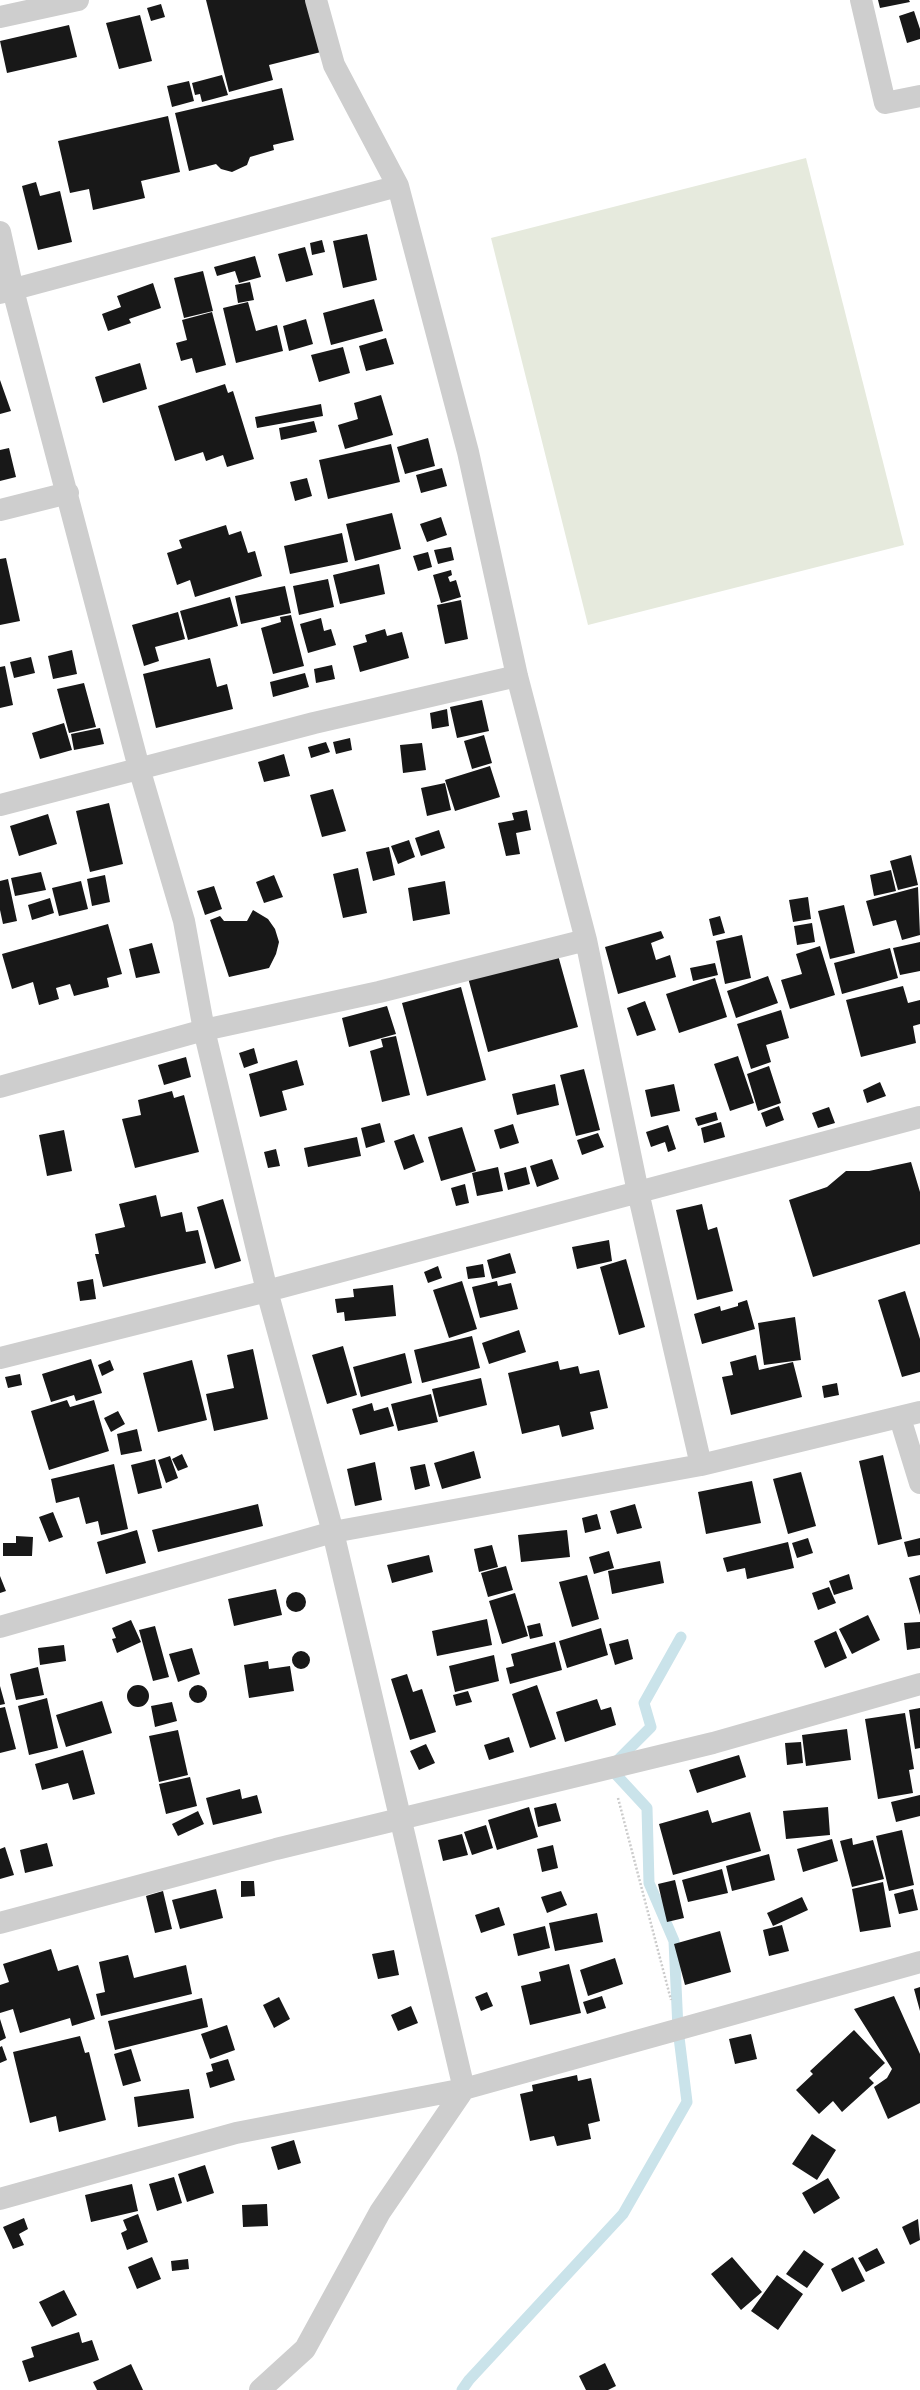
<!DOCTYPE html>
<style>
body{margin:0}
canvas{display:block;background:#fff}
</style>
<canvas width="920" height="2390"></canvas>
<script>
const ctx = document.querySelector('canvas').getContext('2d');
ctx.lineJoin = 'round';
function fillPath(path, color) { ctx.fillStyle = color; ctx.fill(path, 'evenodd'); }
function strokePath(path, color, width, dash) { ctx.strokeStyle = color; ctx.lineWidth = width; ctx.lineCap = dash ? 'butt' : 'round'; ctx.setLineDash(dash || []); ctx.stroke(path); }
fillPath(new Path2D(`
 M806,158L904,545L588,625L491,238Z`), '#e6eadd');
strokePath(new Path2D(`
 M462,2390L469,2380L623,2214L687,2102L678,2029L674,1941L649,1883L647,1808L610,1768L651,1727L644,1703L681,1637`), '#cae3ea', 11);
fillPath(new Path2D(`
 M206,0H308L321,52L269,65L273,80L229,92Z
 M878,0H909L910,2L880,8Z
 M161,4L165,17L151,21L147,8Z
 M914,11L920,29V39L907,43L899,16Z
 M140,15L152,61L119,69L106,23Z
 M69,25L77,57L7,73L0,41Z
 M222,75L228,95L202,102L200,94L195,95L192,83Z
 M189,81L194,101L172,107L167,86Z
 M282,88L294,140L273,145L274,150L250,157L247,165L232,172L221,169L216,164L189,171L175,113Z
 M168,116L180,172L141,181L145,198L93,210L89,189L70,193L58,141Z
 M36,182L40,196L60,191L72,242L38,250L22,186Z
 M367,234L377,280L343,288L333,241Z
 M322,240L325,252L312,255L310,243Z
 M305,247L313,275L286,282L278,254Z
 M255,256L261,277L239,283L235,271L217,276L214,267Z
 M203,271L213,311L184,318L174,278Z
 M250,282L254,300L238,303L235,285Z
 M153,283L161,308L129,319L131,323L108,331L102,314L121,307L117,296Z
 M374,299L383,331L331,345L323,313Z
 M248,302L256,331L277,325L283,351L236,363L223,308Z
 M212,312L226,365L196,373L192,358L181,361L176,343L187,340L182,320Z
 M306,319L313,344L289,351L283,326Z
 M386,338L394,364L366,371L359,346Z
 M343,347L350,373L319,382L311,355Z
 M140,363L147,389L103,403L95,377Z
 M0,380L11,411L0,414Z
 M225,384L228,393L233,391L254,459L227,467L223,455L206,461L203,452L175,461L158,406Z
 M381,395L393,435L345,449L338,425L358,419L354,403Z
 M321,404L323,416L257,428L255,417Z
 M314,421L317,432L281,440L279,428Z
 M428,438L435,466L405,474L397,447Z
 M391,444L400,482L328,499L319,460Z
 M9,448L16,477L0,481V450Z
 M442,468L447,486L421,493L416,475Z
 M307,478L312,496L295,501L290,482Z
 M392,513L401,549L355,561L346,524Z
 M441,517L447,535L427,542L420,524Z
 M226,525L229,535L241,531L248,553L255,551L262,576L195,597L190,580L177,585L167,553L182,548L179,540Z
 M342,533L348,562L290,574L284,546Z
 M451,547L454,560L438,564L434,550Z
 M428,552L432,567L418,571L413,556Z
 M6,558L20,621L0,625V559Z
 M379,564L385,594L340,604L333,575Z
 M451,570L452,575L448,577L450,582L456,580L461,597L441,603L433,575Z
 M328,579L334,607L299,615L293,586Z
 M285,586L291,613L241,624L235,596Z
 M230,597L238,626L188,640L180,611Z
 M461,600L468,639L445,644L437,605Z
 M178,612L185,639L155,647L159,661L144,666L132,625Z
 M291,615L304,666L273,674L261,628L281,622L280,617Z
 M321,618L324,631L331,629L336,645L308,653L300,624Z
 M385,629L387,636L402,632L409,658L360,672L353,646L367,642L365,635Z
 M72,650L77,674L53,679L48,656Z
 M31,657L35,673L14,678L10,662Z
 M210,658L217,687L227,684L233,709L156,728L143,674Z
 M332,665L335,679L316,683L314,669Z
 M5,666L13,705L0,708V667Z
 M305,673L309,687L273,697L270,682Z
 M84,683L96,727L69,733L57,689Z
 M482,700L489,731L457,738L450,707Z
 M447,709L449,726L432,729L430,713Z
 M64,723L72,750L40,759L32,733Z
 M100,728L104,744L74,750L71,734Z
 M484,735L492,763L472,769L464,741Z
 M350,738L352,750L336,754L333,742Z
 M326,742L330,752L311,758L308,747Z
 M422,743L426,770L403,773L400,745Z
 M284,754L290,776L264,782L258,762Z
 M490,766L500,797L455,811L445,780Z
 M445,783L451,810L427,816L421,788Z
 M333,789L346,831L322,837L310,795Z
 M109,803L123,864L90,872L76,811Z
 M527,810L531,830L516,833L520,854L506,856L498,823L514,820L512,813Z
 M48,814L57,844L19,856L10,826Z
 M439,830L445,848L421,856L415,838Z
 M409,840L415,857L398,864L391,846Z
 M389,847L395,875L373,881L366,852Z
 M911,855L918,885L898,890L890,861Z
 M358,868L367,913L343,918L333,874Z
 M891,870L896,891L874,896L870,875Z
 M41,872L46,890L15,896L11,878Z
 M105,875L110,902L92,906L87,879Z
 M274,875L283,897L264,903L256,882Z
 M8,879L17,921L3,924L0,910V881Z
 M81,881L88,909L59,916L52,888Z
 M445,881L450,914L413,921L408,888Z
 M214,886L222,909L205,915L197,891Z
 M918,887L920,935L902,940L896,920L873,926L866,901Z
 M808,897L811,919L793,922L789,900Z
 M50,898L54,913L32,920L28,905Z
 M844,905L855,953L830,959L818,911Z
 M253,910L268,919L275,929L279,942L276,954L269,968L229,977L210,920L220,916L224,921H247Z
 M720,916L725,933L713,936L709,919Z
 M812,923L815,942L797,945L794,926Z
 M108,924L122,974L107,978L109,987L74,996L70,984L56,988L59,999L39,1005L33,982L12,989L2,954Z
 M661,931L664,938L651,943L656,960L670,955L676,977L618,994L605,947Z
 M742,935L751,978L725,984L716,941Z
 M920,942V971L900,975L893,948Z
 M152,943L160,973L136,978L129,949Z
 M820,946L835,995L790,1009L781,980L802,974L796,954Z
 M556,948L578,1027L488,1052L467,974Z
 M890,948L898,978L842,994L834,963Z
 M715,963L718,975L693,981L690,968Z
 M768,976L778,1003L736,1018L727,991Z
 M715,978L727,1017L679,1033L666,994Z
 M903,986L908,1003L920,1000V1024L913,1026L916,1043L861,1057L846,1000Z
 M461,987L486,1080L427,1096L402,1003Z
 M645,1001L656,1030L637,1036L627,1008Z
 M387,1006L396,1034L349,1047L342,1018Z
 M781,1010L789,1038L766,1045L771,1062L751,1069L737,1024Z
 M396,1036L410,1095L382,1102L370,1051L383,1047L381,1039Z
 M254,1048L258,1063L244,1068L239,1053Z
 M738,1056L754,1103L730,1111L714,1064Z
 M186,1057L191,1077L164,1085L158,1065Z
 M297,1060L304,1085L282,1091L287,1110L260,1117L249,1074Z
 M769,1066L781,1103L758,1111L747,1074Z
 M584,1069L600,1130L576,1136L560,1075Z
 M880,1082L886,1096L867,1103L863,1090Z
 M555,1084L559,1105L517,1115L512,1094Z
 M674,1084L680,1111L651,1117L645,1090Z
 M172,1091L174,1098L184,1095L199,1152L135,1168L122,1119L141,1115L138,1100Z
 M779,1106L784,1120L766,1127L761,1113Z
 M829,1107L835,1123L818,1128L812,1113Z
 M716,1112L718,1120L698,1126L695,1118Z
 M721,1122L725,1137L704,1143L701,1128Z
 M380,1123L385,1142L366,1148L361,1128Z
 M513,1124L519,1143L500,1149L494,1130Z
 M668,1125L676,1149L668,1152L665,1142L651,1147L646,1132Z
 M462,1127L476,1171L441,1181L428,1137Z
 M64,1130L72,1171L47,1176L39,1135Z
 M598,1133L604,1147L582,1155L577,1140Z
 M414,1134L424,1162L404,1170L394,1141Z
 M357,1137L361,1156L308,1167L304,1148Z
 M276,1149L280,1166L268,1168L264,1152Z
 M552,1159L559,1179L537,1187L530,1166Z
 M911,1162L920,1192V1244L813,1277L789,1200L827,1187L846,1171H869Z
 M498,1167L503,1191L477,1196L472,1173Z
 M526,1167L530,1184L508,1190L504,1173Z
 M465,1184L469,1203L456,1206L451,1188Z
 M156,1195L161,1217L182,1212L186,1232L198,1230L206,1263L103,1287L95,1254H99L95,1234L125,1227L119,1204Z
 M223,1199L241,1261L215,1269L197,1207Z
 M702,1204L708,1230L717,1227L733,1291L697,1300L676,1210Z
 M609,1240L612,1261L577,1269L572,1247Z
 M510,1253L516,1273L492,1279L487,1260Z
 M626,1259L645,1327L619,1335L600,1267Z
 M483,1264L485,1277L468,1279L466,1267Z
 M438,1266L442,1278L428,1283L424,1272Z
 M93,1279L96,1299L80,1301L77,1282Z
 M462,1281L477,1329L449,1338L433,1290Z
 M497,1281L498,1286L511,1283L518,1309L480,1318L472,1287Z
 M393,1285L396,1316L345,1321L344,1312L337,1313L335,1299L354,1297L353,1289Z
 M905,1291L920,1339V1372L902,1377L878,1300Z
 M747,1300L755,1329L702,1344L694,1314L720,1306L721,1311L738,1306V1303Z
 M795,1317L801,1360L764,1365L758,1323Z
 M519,1330L526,1352L489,1364L482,1343Z
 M472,1336L480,1368L422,1383L414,1350Z
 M343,1346L357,1395L327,1404L312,1355Z
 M253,1349L268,1419L214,1431L206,1394L234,1388L227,1355Z
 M405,1353L412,1383L361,1397L353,1367Z
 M756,1355L759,1370L793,1362L802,1397L731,1415L722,1377L733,1375L730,1362Z
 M91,1359L102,1393L76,1401L74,1395L51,1402L42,1374Z
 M110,1360L114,1370L102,1376L98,1365Z
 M192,1360L207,1420L158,1432L143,1373Z
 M558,1361L560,1370L578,1366L580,1374L599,1370L608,1408L590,1412L594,1429L562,1437L559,1425L522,1434L508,1373Z
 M20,1374L22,1385L8,1388L5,1377Z
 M481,1378L487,1405L439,1417L432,1389Z
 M837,1383L839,1395L824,1398L822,1386Z
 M431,1394L438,1422L398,1431L391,1404Z
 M67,1400L70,1407L94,1400L109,1451L49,1470L31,1411Z
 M372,1403L374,1411L388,1407L394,1426L360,1435L352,1409Z
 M118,1411L125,1424L111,1432L104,1418Z
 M137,1429L142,1451L121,1455L117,1434Z
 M474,1451L481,1478L442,1489L434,1463Z
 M182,1454L188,1467L178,1471L172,1459Z
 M883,1455L902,1539L878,1545L859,1461Z
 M170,1456L178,1478L166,1483L158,1460Z
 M155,1459L162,1488L138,1494L131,1465Z
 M375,1462L382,1500L355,1506L347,1469Z
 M114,1464L128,1529L101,1535L98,1521L86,1524L79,1497L56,1503L51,1479Z
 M425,1464L430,1486L415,1490L410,1467Z
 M801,1472L816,1526L788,1534L773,1479Z
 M752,1481L761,1523L706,1534L698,1492Z
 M258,1504L263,1526L158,1552L152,1530Z
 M635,1504L642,1528L617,1534L610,1511Z
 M53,1512L63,1537L49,1542L39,1517Z
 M597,1514L601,1529L585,1533L582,1518Z
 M137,1530L146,1563L106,1574L97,1542Z
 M567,1530L570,1557L521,1562L518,1535Z
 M16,1536L33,1537L32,1556H3V1543H16Z
 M808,1538L813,1553L797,1558L792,1543Z
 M920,1538V1555L908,1557L904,1542Z
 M788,1542L794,1568L747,1579L745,1568L727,1572L723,1558Z
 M492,1545L498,1567L479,1572L474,1549Z
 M609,1551L614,1568L594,1574L589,1557Z
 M429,1555L433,1572L392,1583L387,1565Z
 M660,1561L664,1583L612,1594L608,1571Z
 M506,1566L513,1590L488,1597L481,1573Z
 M849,1574L853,1589L834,1595L829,1581Z
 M587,1575L599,1619L572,1627L559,1582Z
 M920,1575V1615L909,1578Z
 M0,1576L6,1591L0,1593Z
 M829,1587L836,1603L818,1610L812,1593Z
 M276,1589L282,1615L234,1626L228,1599Z
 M286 1602a10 10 0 1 1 20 0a10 10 0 1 1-20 0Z
 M515,1593L528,1636L502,1644L489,1601Z
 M868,1615L880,1640L852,1654L839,1629Z
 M487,1619L492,1645L437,1656L432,1631Z
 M131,1620L141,1642L117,1653L112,1639L116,1638L112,1628Z
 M920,1622V1648L907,1650L904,1623Z
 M540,1623L543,1636L530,1639L527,1626Z
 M155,1626L169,1677L153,1681L139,1630Z
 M601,1628L608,1655L567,1668L559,1641Z
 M836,1631L847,1658L825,1668L814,1641Z
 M628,1639L633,1659L615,1665L609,1644Z
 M555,1642L562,1670L510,1684L506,1668L514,1666L511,1654Z
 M64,1645L66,1661L40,1665L38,1648Z
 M192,1648L200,1674L178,1682L169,1654Z
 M292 1660a9 9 0 1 1 18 0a9 9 0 1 1-18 0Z
 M494,1655L499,1681L455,1692L449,1666Z
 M268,1661L269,1669L290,1666L294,1691L249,1698L244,1665Z
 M38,1667L44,1695L16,1700L10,1674Z
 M407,1674L413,1692L422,1689L436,1732L410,1740L391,1679Z
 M127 1696a11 11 0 1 1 22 0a11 11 0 1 1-22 0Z
 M537,1685L556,1739L530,1748L512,1694Z
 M189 1694a9 9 0 1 1 18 0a9 9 0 1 1-18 0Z
 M0,1686L5,1704L0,1705Z
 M468,1691L472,1702L456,1706L453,1695Z
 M47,1698L58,1748L29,1755L18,1706Z
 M597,1699L601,1710L611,1707L616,1725L565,1742L556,1712Z
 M102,1701L112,1733L66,1747L56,1715Z
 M172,1702L177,1721L155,1727L151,1706Z
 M5,1707L16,1749L0,1753V1708Z
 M920,1708V1748L915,1749L909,1710Z
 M905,1713L914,1769L909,1770L913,1793L878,1799L865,1719Z
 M847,1729L851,1760L806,1766L802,1735Z
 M178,1730L188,1775L159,1782L149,1736Z
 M509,1737L514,1752L489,1760L484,1745Z
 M801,1742L803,1763L787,1765L785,1743Z
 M426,1744L435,1763L419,1770L410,1751Z
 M83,1750L95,1794L73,1800L68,1783L42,1790L35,1764Z
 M739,1755L746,1777L697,1793L689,1770Z
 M190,1777L197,1806L166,1814L159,1784Z
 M240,1789L242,1799L257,1795L262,1813L213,1825L206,1798Z
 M920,1795V1816L896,1822L891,1802Z
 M556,1803L561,1821L538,1827L534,1808Z
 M529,1807L538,1837L497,1850L488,1820Z
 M828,1807L830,1835L786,1839L783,1811Z
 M708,1810L712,1823L750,1812L761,1851L673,1875L659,1824Z
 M198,1811L204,1824L178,1836L172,1824Z
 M486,1825L493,1848L472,1855L464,1832Z
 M902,1830L914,1885L889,1891L876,1836Z
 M462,1834L468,1855L443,1861L438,1840Z
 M852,1838L853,1845L873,1840L884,1879L852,1887L840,1841Z
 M832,1839L838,1861L803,1872L797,1849Z
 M47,1843L53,1866L25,1873L20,1850Z
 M553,1845L558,1868L542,1872L537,1849Z
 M5,1847L14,1875L0,1879V1849Z
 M769,1854L775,1880L732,1891L726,1866Z
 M722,1869L728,1893L688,1902L682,1880Z
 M675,1880L684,1918L667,1922L658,1884Z
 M241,1881H254L255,1896L241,1897Z
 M883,1882L891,1927L860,1932L852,1889Z
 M216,1889L223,1918L180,1929L172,1900Z
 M913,1889L918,1910L899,1914L894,1894Z
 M163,1891L172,1929L155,1933L146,1896Z
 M561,1891L567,1905L547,1913L541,1897Z
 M802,1897L808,1910L773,1926L767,1913Z
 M499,1907L505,1925L481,1933L475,1915Z
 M597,1913L603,1942L555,1951L549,1923Z
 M782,1925L789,1951L769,1956L763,1930Z
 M545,1926L550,1948L518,1956L513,1934Z
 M720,1931L731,1972L685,1985L674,1944Z
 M51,1949L58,1971L78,1965L95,2019L72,2026L70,2018L20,2033L13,2009L0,2013V1985L9,1982L3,1964Z
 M394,1950L399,1975L378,1979L372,1954Z
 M128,1955L134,1978L186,1965L192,1994L101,2016L96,1994L105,1992L99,1962Z
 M615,1958L623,1984L588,1996L580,1970Z
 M569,1964L581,2013L530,2025L521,1986L541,1981L539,1972Z
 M920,1987V2011L914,1989Z
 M487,1992L493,2006L481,2011L475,1997Z
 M602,1996L606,2008L587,2014L583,2002Z
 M894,1996L920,2054V2103L888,2119L874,2087L887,2078L892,2069L854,2009Z
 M279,1997L290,2019L274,2028L263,2005Z
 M202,1998L208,2027L115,2050L108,2021Z
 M411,2006L418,2023L398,2031L391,2015Z
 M0,2019L6,2038L0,2041Z
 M227,2025L235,2050L210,2059L201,2034Z
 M854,2030L885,2063L869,2078L874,2083L842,2112L833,2101L819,2114L796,2090L813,2074L810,2071Z
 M751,2034L757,2059L735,2064L729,2039Z
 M80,2036L85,2053L89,2052L106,2120L59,2132L56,2116L30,2123L13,2052Z
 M2,2046L7,2060L0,2063V2047Z
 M131,2049L141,2081L123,2086L114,2054Z
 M228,2059L235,2080L210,2088L206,2073L213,2071L211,2064Z
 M577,2075L578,2081L591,2078L600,2121L588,2124L591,2139L557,2146L554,2136L530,2141L520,2094L533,2091L532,2085Z
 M189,2089L194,2118L138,2127L134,2097Z
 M812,2134L836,2150L817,2180L792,2164Z
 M294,2140L301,2163L278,2170L271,2147Z
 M205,2165L214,2193L187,2202L178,2174Z
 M174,2177L182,2203L157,2211L149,2184Z
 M828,2178L840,2198L814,2214L802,2193Z
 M132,2184L138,2211L91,2222L85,2195Z
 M267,2204L268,2226L243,2227L242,2205Z
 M138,2214L148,2242L127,2250L121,2233L127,2230L123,2220Z
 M24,2218L28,2229L19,2234L24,2245L13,2249L3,2227Z
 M918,2219L920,2240L910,2245L902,2227Z
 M877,2248L885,2263L866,2272L858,2258Z
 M804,2250L824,2264L807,2288L786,2274Z
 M152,2257L161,2279L137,2289L128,2267Z
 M732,2257L762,2292L741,2310L711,2274Z
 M853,2257L865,2281L842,2292L831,2269Z
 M188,2259L189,2269L172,2271L171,2261Z
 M777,2275L803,2294L778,2330L751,2311Z
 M64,2290L77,2315L52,2327L39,2302Z
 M79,2332L82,2343L92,2340L99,2360L29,2382L22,2361L34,2357L31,2347Z
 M605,2363L616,2386L608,2390H586L579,2376Z
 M131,2364L143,2390H97L93,2382Z`), '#181818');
strokePath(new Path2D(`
 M618,1798L671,2000`), '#cbcbcb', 2.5, [2, 2]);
strokePath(new Path2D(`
 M316,0L334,65L398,186L468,452L517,676L586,940L638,1192L701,1465
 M861,0L885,103L920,96
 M0,17L78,0
 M0,232L13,290L139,768L184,921L204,1030L267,1291L333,1532L464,2089L380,2212L305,2349L260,2390
 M0,293L398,186
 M0,510L68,493
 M0,805L314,723L517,676
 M0,1087L204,1030L379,992L586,940
 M0,1358L267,1291L920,1117
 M900,1418L920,1483
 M0,1627L333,1532L701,1465L920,1412
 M0,1923L276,1849L713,1743L920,1684
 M0,2199L236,2133L464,2089L920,1962`), '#cecece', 22);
</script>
